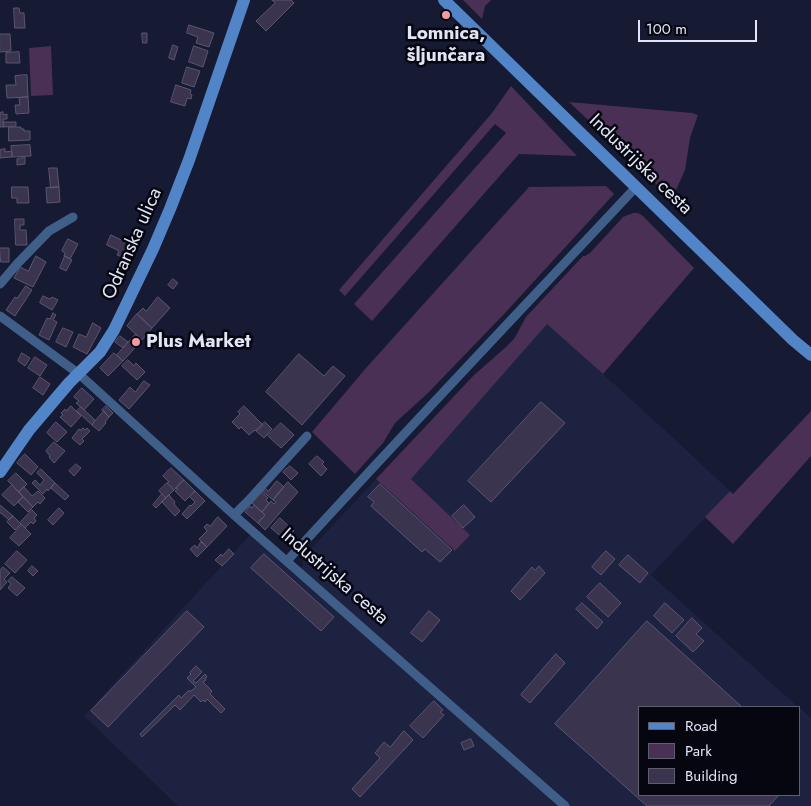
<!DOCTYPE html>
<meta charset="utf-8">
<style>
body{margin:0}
#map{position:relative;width:811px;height:806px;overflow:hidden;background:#161a33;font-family:Jost,sans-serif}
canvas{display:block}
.legend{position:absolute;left:638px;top:706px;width:162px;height:90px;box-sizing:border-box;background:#050610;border:1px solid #5d5f6c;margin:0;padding:6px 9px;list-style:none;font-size:15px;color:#e1e5f6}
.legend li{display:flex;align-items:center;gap:10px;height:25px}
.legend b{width:25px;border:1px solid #5d5f6c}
.scale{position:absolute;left:638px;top:20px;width:119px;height:22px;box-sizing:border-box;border:2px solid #e1e5f6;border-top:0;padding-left:6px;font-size:15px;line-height:18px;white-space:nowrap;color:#e1e5f6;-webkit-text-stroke:4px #050610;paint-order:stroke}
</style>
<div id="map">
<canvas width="811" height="806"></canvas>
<ul class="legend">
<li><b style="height:6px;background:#5285c7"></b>Road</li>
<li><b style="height:14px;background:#493054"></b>Park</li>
<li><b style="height:14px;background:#3b344f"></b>Building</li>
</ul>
<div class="scale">100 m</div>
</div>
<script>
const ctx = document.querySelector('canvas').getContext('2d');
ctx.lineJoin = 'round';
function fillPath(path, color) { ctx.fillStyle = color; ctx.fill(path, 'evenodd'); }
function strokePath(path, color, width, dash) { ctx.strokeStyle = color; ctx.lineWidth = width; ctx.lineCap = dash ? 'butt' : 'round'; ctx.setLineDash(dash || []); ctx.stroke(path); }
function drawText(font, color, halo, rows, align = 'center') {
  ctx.font = font + ' Jost,sans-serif'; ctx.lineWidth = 5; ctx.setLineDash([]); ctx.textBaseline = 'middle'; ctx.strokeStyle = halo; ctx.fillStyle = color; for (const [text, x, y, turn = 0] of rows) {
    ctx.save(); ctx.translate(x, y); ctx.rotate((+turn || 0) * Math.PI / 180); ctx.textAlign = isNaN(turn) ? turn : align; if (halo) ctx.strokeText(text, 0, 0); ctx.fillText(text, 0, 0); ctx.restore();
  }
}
fillPath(new Path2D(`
 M547,323L682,446L730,491L651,575L798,707H640V795H800V708L811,718V806H178L84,716L251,534L295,575L303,566V557L376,479L455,551L469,535L410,479Z`), '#1e2241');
fillPath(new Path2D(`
 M463,0H491L485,6L482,19Z
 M51,46L53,95L31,96L29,48Z
 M511,86L577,156L519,154L372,321L354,304L506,133L495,124L345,296L339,290L492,113Z
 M569,102L692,113L698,115L690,138L685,170L672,199Z
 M606,186L614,194L505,313L429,392L395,423L383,443L355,474L312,432L366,368L529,187Z
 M633,213H638L643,216L694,268L603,374L547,324L411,479L470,535L455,551L376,479L474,375L506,347L514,339L526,317L583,256H585L590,253L623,217Z
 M811,411V456L733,544L705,517L730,491L733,494Z`), '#493054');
const building = new Path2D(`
 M272,0H291L294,3L266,31L256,21L275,3Z
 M14,8H19L20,13H24L25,28H15Z
 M189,25L214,33L209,47L196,43L198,37L187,33Z
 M142,33H147V43H143Z
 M0,34H10L11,51L0,52Z
 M173,45L178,47L174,60L169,58Z
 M194,46L208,51L203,67L189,62Z
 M19,52L20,63H6V53Z
 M187,67L200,71L194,87L182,83Z
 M27,75L28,97L7,98L6,85H16L15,76Z
 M176,85L191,90L190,94L192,95L191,99L187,98L185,106L171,102Z
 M28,97L29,113L16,114L15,105H20L19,98Z
 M3,112V115L7,114V119H3L4,127H0V113Z
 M3,122H16V126L4,127Z
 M9,127H21V129H24V131H30V140L9,141Z
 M30,145L31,156L12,157L11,146Z
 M5,149V152L12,151V157L0,158V150Z
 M25,158V164L17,165V159Z
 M49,168H57L59,187L51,188Z
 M12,187H28L29,203H17V198H12Z
 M59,187L60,202L47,203L46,188Z
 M15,219H24V225H20V230H26L27,245H16Z
 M111,235L136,247L130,260L117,255L119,251L107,245Z
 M68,239L78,244L70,259L64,256L65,253L62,251Z
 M0,248H9V262H1Z
 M36,256L46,262L33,287L14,278L20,267L28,271Z
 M65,256L72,260L66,271L60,268Z
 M173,279L178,283L173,289L168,285Z
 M26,286L32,290L15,316L6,310L15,297L17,298Z
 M43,296L50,299L52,297L58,300L52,310L40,303Z
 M158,297L170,308L152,328L137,314L143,308L146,311Z
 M53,313L56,315L53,320L57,322L49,340L39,335L47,318L50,319Z
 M137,314L152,328L142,340L127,326Z
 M93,323L101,328L87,354L73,347L79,334L86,337Z
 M63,328L73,332L66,347L56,342Z
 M136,334L142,340L123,361L117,355Z
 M120,336L128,342L123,348L115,342Z
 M22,353L30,358L25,366L18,361Z
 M114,353L123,361L108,376L100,368Z
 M299,354L324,376L333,366L345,376L302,425L266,392Z
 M35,357L47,365L40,376L28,368Z
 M128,360L134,366L136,363L145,372L137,380L122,366Z
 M40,377L50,384L43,395L33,388Z
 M144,381L150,385L129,409L119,400L130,387L135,392Z
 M82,388L94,399L84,410L76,403L79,401L74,397Z
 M541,402L565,423L491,502L468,481Z
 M71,406L81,416L71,427L60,417L63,415L61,413L65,409L66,411Z
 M106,406L113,413L109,417L102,410Z
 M244,406L263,425L256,431L255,430L249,435L241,427L239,429L232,422L240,414L238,412Z
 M81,407L95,420L92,425L77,411Z
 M104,411L109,417L105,422L106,423L99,431L92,425Z
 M56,422L67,432L57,442L47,433Z
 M265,422L272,429L264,438L256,431Z
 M281,423L294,435L281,448L268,436Z
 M83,428L85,430L87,428L90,431L82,439L84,441L80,445L72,438L79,429L81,430Z
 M54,442L65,451L54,463L49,457L50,456L46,451Z
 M25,454L38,467L31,475L17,463Z
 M317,456L324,462L322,464L327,469L321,476L309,464Z
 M76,464L81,468L74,476L69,471Z
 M290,466L298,473L291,480L283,472Z
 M171,468L184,480L174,490L167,483L169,482L163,476Z
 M41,469L55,483L48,491L47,489L43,494L32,483L35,480L40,485L44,480L37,473Z
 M16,473L27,484L19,492L8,481Z
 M184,480L195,491L185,501L175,491L178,489L176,488Z
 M277,481L284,487L273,500L262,491L265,488L268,491Z
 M288,482L298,492L265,530L258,523L265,515L262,512L271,501L274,504L276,502L273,500Z
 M55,483L69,496L65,500L51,488Z
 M167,483L174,490L166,498L159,491Z
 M380,484L452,550L440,562L425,549L422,552L371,506L374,502L368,497Z
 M12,485L23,497L14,506L2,495Z
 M24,487L32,496L38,491L45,498L40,504L38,502L33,507L19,492Z
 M195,491L205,501L187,519L182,514L190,505L191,506L195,502L190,497Z
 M261,492L268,498L266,500L269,503L262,512L252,503Z
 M162,494L166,498L156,508L153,505Z
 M169,495L175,502L174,504L180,511L175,516L162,502Z
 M23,497L33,507L28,512L18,502Z
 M0,505L13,516L9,520L1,513H0Z
 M254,505L265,515L258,523L245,512L250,506L252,508Z
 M464,505L475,517L463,528L452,516Z
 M59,508L64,513L53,525L48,520Z
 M32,510L37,515L34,518L36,521L33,524L31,522L25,528L20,523Z
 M13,516L21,524L15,530L7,522Z
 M218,517L227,526L207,547L199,539L207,531L204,527L207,524L210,526Z
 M280,518L294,531L285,540L271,528Z
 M22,525L31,534L19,546L10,538Z
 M201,542L207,547L197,557L190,549L195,545L197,548Z
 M229,549L234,554L222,566L215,560L221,554L222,556Z
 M17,551L27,560L15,573L5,564Z
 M606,551L615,559L601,575L592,567Z
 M264,554L334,617L321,631L251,568Z
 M628,555L648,573L640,583L619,565Z
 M32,566L38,571L33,576L28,571Z
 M539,566L545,573L520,600L511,591L532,567L535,570Z
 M3,567L10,573L4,579L7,582L0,590V571Z
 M12,577L25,588L17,596L8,588L11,584L8,581Z
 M600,583L621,603L608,617L587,597Z
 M582,603L603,622L597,629L576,609Z
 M665,603L684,620L672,633L654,616Z
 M187,611L204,627L108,727L91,711Z
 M429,611L440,620L422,642L411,633Z
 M692,618L702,628L696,634L704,641L693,652L676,636Z
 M647,621L742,707H640V795H779L769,806H647L555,724Z
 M556,654L565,663L530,703L521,695Z
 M196,666L202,672L193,681L196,683L205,674L207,677L205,678L206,680L203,682L212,691L210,694L225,709L221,713L207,699L205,702L203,700L201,702L194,695L180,710L175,705L142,737L140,734L179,695L181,698L188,691H191L196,687L187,678L191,674L190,673Z
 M434,701L443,710L440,712L444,715L423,738L410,726Z
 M404,731L413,740L360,797L352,789L380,758L375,753L384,742L390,747Z
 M471,739L474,746L464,750L461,743Z`);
fillPath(building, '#3b344f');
strokePath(building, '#5b5572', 1);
strokePath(new Path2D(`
 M0,284L17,264L49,231L73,217
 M0,316L79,374L234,515L565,806
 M234,515L249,500L307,436
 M287,561C402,435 520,311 636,187`), '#405f88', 9);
strokePath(new Path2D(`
 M444,0L793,340L811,355
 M0,472L29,430L69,383L100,352L114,330L153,249L170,209L189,160L244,0`), '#5285c7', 12);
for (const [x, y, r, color] of [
 [446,15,5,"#f49aa3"],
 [136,342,5,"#f49aa3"]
]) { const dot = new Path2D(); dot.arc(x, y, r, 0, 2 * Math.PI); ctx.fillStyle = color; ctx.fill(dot); strokePath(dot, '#050610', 2); }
drawText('bold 19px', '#e1e5f6', '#050610', [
 ["Lomnica,",446,34],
 ["šljunčara",446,56],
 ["Plus Market",146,342,"left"]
]);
drawText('19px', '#e1e5f6', '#050610', [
 ["Industrijska cesta",640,165,44],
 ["Odranska ulica",133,244,-66],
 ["Industrijska cesta",334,577,41]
]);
</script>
